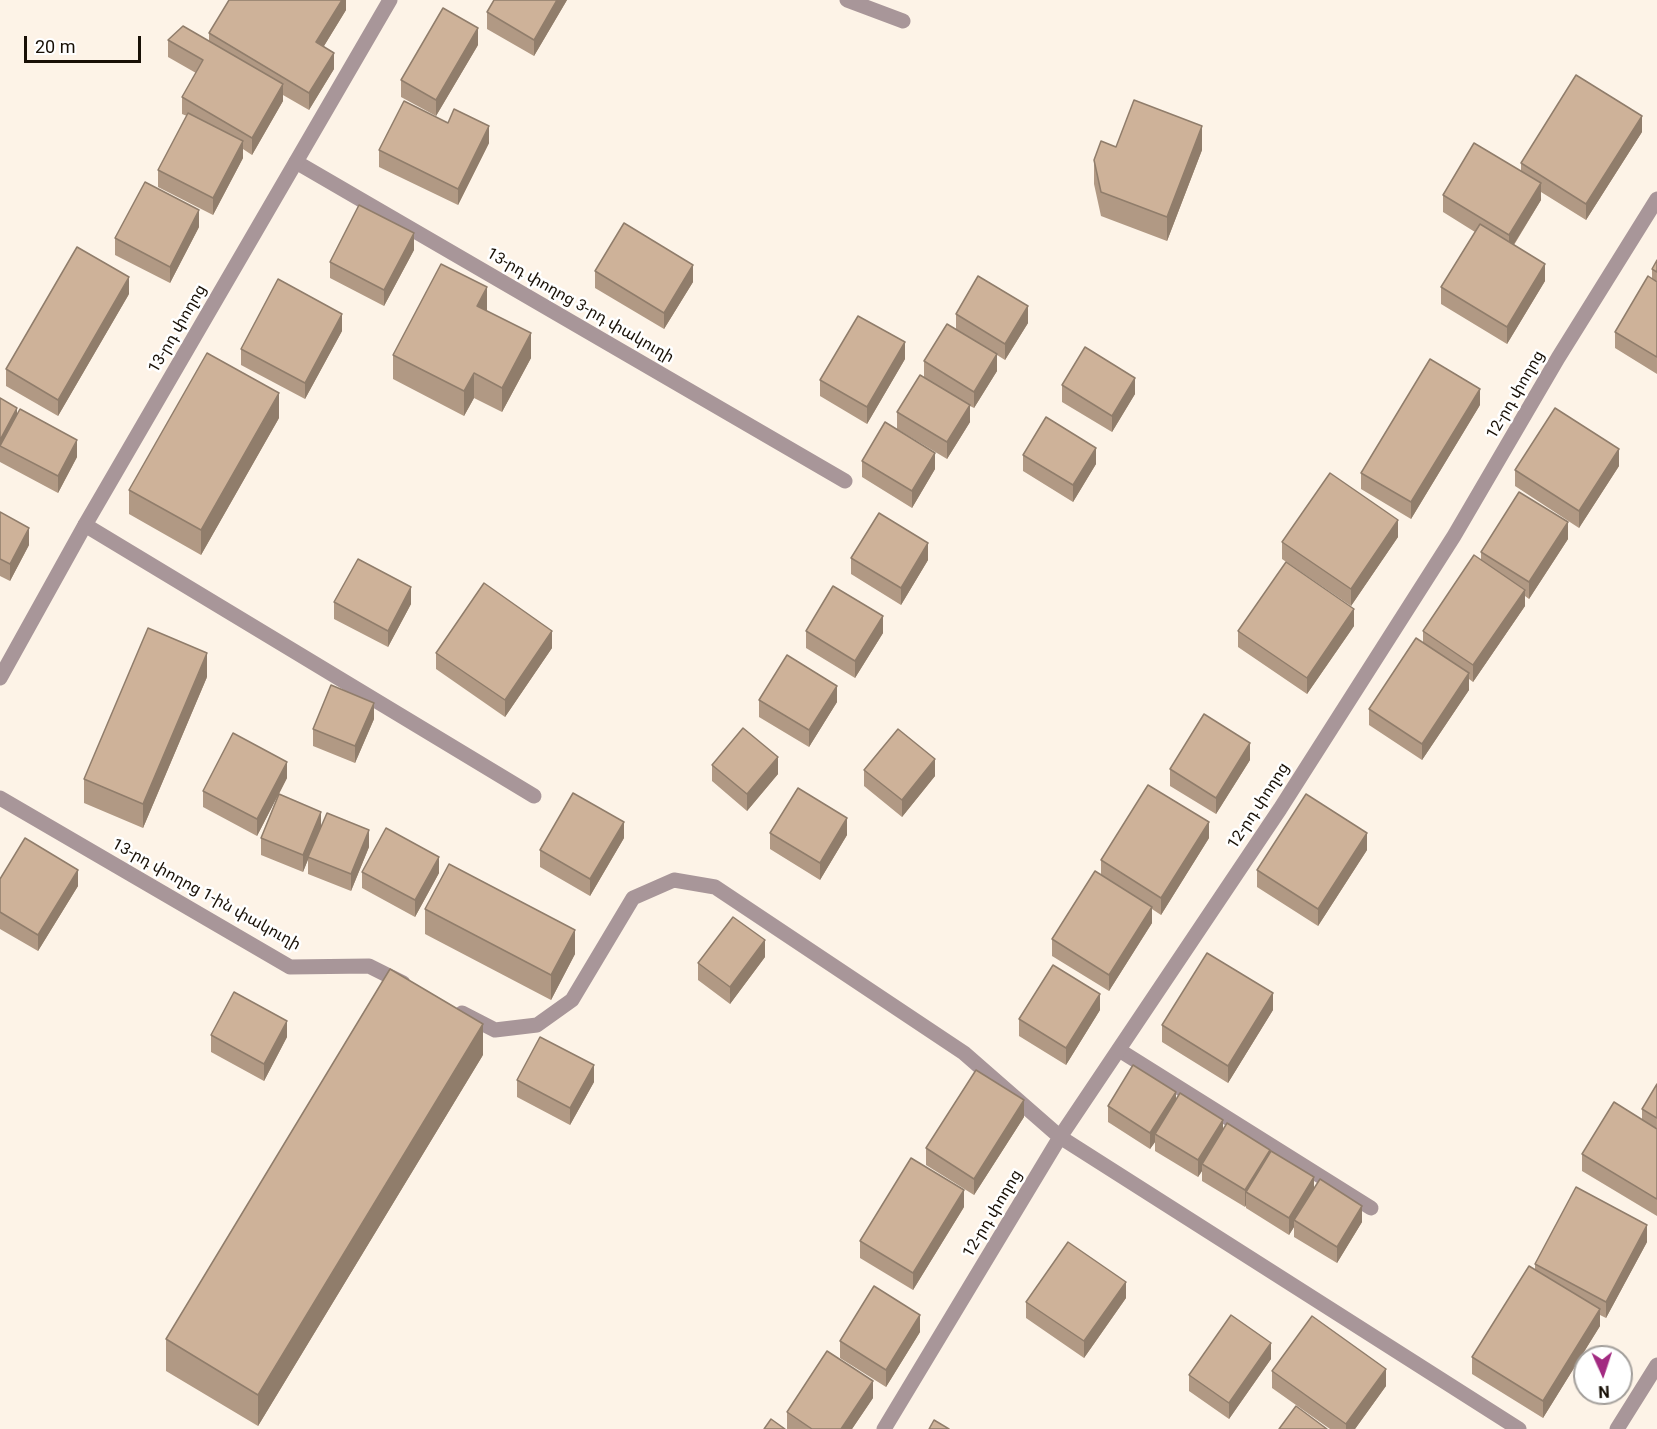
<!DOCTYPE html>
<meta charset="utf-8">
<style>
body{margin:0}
#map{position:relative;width:1657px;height:1429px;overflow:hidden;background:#fdf3e7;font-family:Roboto,sans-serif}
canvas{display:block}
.north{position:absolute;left:1573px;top:1345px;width:60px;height:60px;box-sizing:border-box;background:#fff;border:2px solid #a39f9b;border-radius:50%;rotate:177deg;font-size:16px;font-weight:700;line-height:24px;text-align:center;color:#181006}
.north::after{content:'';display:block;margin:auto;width:21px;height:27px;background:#a22a81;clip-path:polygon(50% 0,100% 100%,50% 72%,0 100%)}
.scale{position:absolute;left:24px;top:36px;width:117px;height:27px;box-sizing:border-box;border:3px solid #181006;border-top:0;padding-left:8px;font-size:18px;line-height:21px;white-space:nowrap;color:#181006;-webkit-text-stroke:4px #fff;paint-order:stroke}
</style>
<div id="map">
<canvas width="1657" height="1429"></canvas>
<div class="north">N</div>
<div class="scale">20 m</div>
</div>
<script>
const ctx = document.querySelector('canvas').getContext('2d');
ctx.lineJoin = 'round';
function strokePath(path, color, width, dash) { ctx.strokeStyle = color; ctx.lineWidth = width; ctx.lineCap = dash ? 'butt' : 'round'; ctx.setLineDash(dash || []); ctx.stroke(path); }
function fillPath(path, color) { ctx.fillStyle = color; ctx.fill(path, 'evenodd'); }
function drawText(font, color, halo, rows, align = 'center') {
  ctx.font = font + ' Roboto,"Noto Sans Armenian",sans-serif'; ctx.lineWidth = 5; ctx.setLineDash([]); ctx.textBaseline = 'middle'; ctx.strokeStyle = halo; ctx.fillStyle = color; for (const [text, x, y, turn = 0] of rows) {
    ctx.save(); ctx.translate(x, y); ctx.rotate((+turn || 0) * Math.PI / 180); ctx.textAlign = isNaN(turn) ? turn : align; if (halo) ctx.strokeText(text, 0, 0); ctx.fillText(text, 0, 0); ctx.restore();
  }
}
strokePath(new Path2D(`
 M85,525L534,796
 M1119,1050L1371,1208`), '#a89699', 15);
strokePath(new Path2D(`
 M847,0L903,21
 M296,162L845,481
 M0,798L290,967L369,966L403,983
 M462,1013L495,1030L537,1025L572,1000L633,898L674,880L715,887L964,1053L1060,1137L1519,1429
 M884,1429L1060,1137L1280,809L1454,536L1558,358L1657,199
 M1617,1429L1657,1365`), '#a89699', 15);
strokePath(new Path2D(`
 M0,678L85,525L390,0`), '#a89699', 15);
fillPath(new Path2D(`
 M346,0V10L324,46L334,69L309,110L283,95V101L252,155L243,149V158L213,215L158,187V170L187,116L182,114V97L196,73L168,57V40L209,41V33Z
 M567,0L534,56L487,29V12Z
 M478,45L436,116L401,97V80Z
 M1642,132L1586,220L1541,192V200L1514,245L1545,281L1507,344L1441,304V287L1475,232L1443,212V195L1521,171V163Z
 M489,143L458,205L379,167V150Z
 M1116,147L1202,150L1167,241L1101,216L1094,184V160Z
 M199,227L170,283L115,255V238Z
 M414,250L384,306L330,278V262Z
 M1657,260V374L1615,348V332L1652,278V269Z
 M595,271L693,282L664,329L595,288Z
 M129,294L58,416L6,386V369Z
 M487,311L531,358L502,412L474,398L464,416L393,379V355Z
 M956,314L1028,323L1005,360L997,355V371L974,408L970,406V422L947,459L897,429V412L924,377V361L956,329Z
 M342,331L305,399L241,365V349Z
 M905,359L867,424L820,396V380Z
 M1062,385L1135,394L1112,432L1062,402Z
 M0,398L17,414L77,457L58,493L0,462Z
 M1480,405L1411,519L1361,489V473Z
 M279,418L201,555L129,514V490Z
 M1023,455L1096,464L1073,502L1023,471Z
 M862,461L935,469L912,508L862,477Z
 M1619,466L1579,528L1515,486V470Z
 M0,512L29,545L10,581L0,576Z
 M1398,537L1351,606L1282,559V542Z
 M1568,539L1529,599L1525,596V606L1473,682L1469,679V690L1422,760L1369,725V709L1423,643V631L1481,560V552Z
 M851,558L928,560L901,605L851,574Z
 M334,602L411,604L388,647L334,619Z
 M1354,626L1307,694L1238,647V631Z
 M806,631L883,633L855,678L806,648Z
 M552,648L505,717L436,669V653Z
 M207,677L143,828L84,803V779Z
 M759,700L837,702L809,747L759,717Z
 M374,719L355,763L313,746V729Z
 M1250,760L1216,814L1170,786V769Z
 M712,765L778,774L747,811L712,781Z
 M864,770L935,776L902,817L864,786Z
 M287,778L279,794L321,826L369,847L351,891L308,874V859L303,872L261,855V838L278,795L257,836L203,807V791Z
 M770,833L847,835L820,880L770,849Z
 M624,838L590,896L540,867V850Z
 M1209,838L1161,915L1152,909V923L1109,991L1052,956V939L1101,874V860Z
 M1367,850L1318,926L1257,887V870Z
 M362,872L439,873L415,917L362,888Z
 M0,879L78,886L38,951L0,929Z
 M425,909L575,954L551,1000L425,934Z
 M765,957L730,1004L698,980V963Z
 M1100,1010L1066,1065L1019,1036V1019Z
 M1273,1010L1228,1083L1162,1042V1025Z
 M211,1035L287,1037L264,1081L211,1052Z
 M483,1055L258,1426L166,1371V1339Z
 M517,1080L594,1082L570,1125L517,1097Z
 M1657,1084V1216L1582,1171V1154L1642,1120V1109Z
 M1176,1100L1223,1129L1270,1153L1314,1187L1362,1222L1337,1263L1294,1237V1227L1289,1235L1246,1208V1205L1245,1207L1202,1181V1171L1198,1177L1155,1151V1142L1150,1149L1108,1122V1106Z
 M1024,1117L974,1195L926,1165V1148Z
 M964,1207L913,1290L860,1258V1241Z
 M1647,1242L1606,1318L1600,1315V1326L1543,1418L1472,1374V1357L1535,1269V1264Z
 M1126,1298L1084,1358L1026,1318V1302Z
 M920,1332L886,1387L840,1358V1341Z
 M1271,1359L1229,1419L1189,1391V1375Z
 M1272,1371L1386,1386L1355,1429H1330L1272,1388Z
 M873,1398L852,1429H787V1412Z`), '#b19984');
fillPath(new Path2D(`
 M342,0H346V10L316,59V42Z
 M557,0H567L534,56V40Z
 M478,28V45L436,116V100Z
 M334,53V69L309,110V93Z
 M283,84V101L252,155V138Z
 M1642,116V132L1586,220V204Z
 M489,126V143L458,205V189Z
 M1202,126V150L1167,241V217Z
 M243,141V158L213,215V198Z
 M1541,183V200L1509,252V235Z
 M199,210V227L170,283V267Z
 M414,233V250L384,306V290Z
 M1545,264V281L1507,344V327Z
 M693,265V282L664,329V313Z
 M129,277V294L58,416V400Z
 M487,287V311L477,306Z
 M1028,306V323L1005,360V344Z
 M342,314V331L305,399V383Z
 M531,333V358L502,412V388Z
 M905,342V359L867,424V407Z
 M997,354V371L974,408V392Z
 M474,373V398L464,416V391Z
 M1135,378V394L1112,432V416Z
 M1480,389V405L1411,519V502Z
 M279,393V418L201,555V530Z
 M970,405V422L947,459V442Z
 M17,408V424L0,446V440Z
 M77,440V457L58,493V476Z
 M1096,448V464L1073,502V485Z
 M1619,449V466L1579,528V511Z
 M935,453V469L912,508V491Z
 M1398,520V537L1351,606V589Z
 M1568,522V539L1529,599V582Z
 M29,528V545L10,581V564Z
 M928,543V560L901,605V588Z
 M411,587V604L388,647V631Z
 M1525,590V606L1473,682V665Z
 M1354,609V626L1307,694V678Z
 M883,616V633L855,678V661Z
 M552,631V648L505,717V700Z
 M207,653V677L143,828V804Z
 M1469,673V690L1422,760V744Z
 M837,686V702L809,747V730Z
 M374,703V719L355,763V746Z
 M1250,743V760L1216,814V798Z
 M778,757V774L747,811V794Z
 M935,759V776L902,817V800Z
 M287,762V778L257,836V819Z
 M321,812V828L303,872V855Z
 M847,818V835L820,880V863Z
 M624,822V838L590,896V879Z
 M1209,822V838L1161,915V898Z
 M369,830V847L351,891V874Z
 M1367,833V850L1318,926V909Z
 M439,857V873L415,917V900Z
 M78,870V886L38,951V935Z
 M1152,907V923L1109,991V975Z
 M575,930V954L551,1000V975Z
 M765,940V957L730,1004V987Z
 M1273,993V1010L1228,1083V1066Z
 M1100,994V1010L1066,1065V1048Z
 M287,1021V1037L264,1081V1064Z
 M483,1024V1055L258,1426V1395Z
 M594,1065V1082L570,1125V1108Z
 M1176,1092V1108L1155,1134V1142L1150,1149V1133Z
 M1024,1100V1117L974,1195V1179Z
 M1223,1120V1137L1202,1164V1171L1198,1177V1160Z
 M1270,1150V1166L1246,1192V1205L1245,1207V1190Z
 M1314,1177V1194L1294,1220V1227L1289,1235V1218Z
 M964,1190V1207L913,1290V1273Z
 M1362,1206V1222L1337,1263V1247Z
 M1647,1225V1242L1606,1318V1302Z
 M1126,1282V1298L1084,1358V1341Z
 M1600,1309V1326L1543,1418V1401Z
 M920,1315V1332L886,1387V1370Z
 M1271,1343V1359L1229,1419V1403Z
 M1386,1369V1386L1355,1429H1346V1424Z
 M873,1381V1398L852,1429H841Z`), '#907d6b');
const building = new Path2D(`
 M229,0H342L316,42L334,53L309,93L209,33Z
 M494,0H557L534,40L487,12Z
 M443,8L478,28L436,100L401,80Z
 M183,26L283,84L252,138L182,97L203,60L168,40Z
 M1576,75L1642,116L1586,204L1521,163Z
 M1134,100L1202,126L1167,217L1101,192L1094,160L1101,141L1116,147Z
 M404,101L448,123L454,109L489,126L458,189L379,150Z
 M188,113L243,141L213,198L158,170Z
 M1474,143L1541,183L1509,235L1443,195Z
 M145,182L199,210L170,267L115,238Z
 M359,205L414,233L384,290L330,262Z
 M624,223L693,265L664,313L595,271Z
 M1480,224L1545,264L1507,327L1441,287Z
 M77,247L129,277L58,400L6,369Z
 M1657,260V272L1652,269Z
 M441,264L487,287L477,306L531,333L502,388L474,373L464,391L393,355Z
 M978,276L1028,306L1005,344L956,314Z
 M1648,276L1657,282V357L1615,332Z
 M278,279L342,314L305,383L241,349Z
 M858,316L905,342L867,407L820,380Z
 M947,324L997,354L974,392L924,361Z
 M1085,347L1135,378L1112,416L1062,385Z
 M207,353L279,393L201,530L129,490Z
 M1430,359L1480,389L1411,502L1361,473Z
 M920,375L970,405L947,442L897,412Z
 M0,398L17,408L0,440Z
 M1555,408L1619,449L1579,511L1515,470Z
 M20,409L77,440L58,476L0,446Z
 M1046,417L1096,448L1073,485L1023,455Z
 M885,422L935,453L912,491L862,461Z
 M1330,473L1398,520L1351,589L1282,542Z
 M1519,492L1568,522L1529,582L1481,552Z
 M0,512L29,528L10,564L0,559Z
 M879,513L928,543L901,588L851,558Z
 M1474,555L1525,590L1473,665L1423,631Z
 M358,559L411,587L388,631L334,602Z
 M1286,562L1354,609L1307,678L1238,631Z
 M484,583L552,631L505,700L436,653Z
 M833,586L883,616L855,661L806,631Z
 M148,628L207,653L143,804L84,779Z
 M1416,638L1469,673L1422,744L1369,709Z
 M787,655L837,686L809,730L759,700Z
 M331,685L374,703L355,746L313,729Z
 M1204,714L1250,743L1216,798L1170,769Z
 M743,728L778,757L747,794L712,765Z
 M898,729L935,759L902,800L864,770Z
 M233,733L287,762L257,819L203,791Z
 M1148,785L1209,822L1161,898L1101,860Z
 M798,788L847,818L820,863L770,833Z
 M573,793L624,822L590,879L540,850Z
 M279,794L321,812L303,855L261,838Z
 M1306,794L1367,833L1318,909L1257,870Z
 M327,813L369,830L351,874L308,857Z
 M386,828L439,857L415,900L362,872Z
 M25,838L78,870L38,935L0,912V879Z
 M449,864L575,930L551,975L425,909Z
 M1095,871L1152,907L1109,975L1052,939Z
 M733,917L765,940L730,987L698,963Z
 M1207,953L1273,993L1228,1066L1162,1025Z
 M1053,965L1100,994L1066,1048L1019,1019Z
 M390,969L483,1024L258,1395L166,1339Z
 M234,992L287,1021L264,1064L211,1035Z
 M540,1037L594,1065L570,1108L517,1080Z
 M1133,1065L1176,1092L1150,1133L1108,1106Z
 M976,1070L1024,1100L974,1179L926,1148Z
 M1657,1084V1118L1642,1109Z
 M1180,1093L1223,1120L1198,1160L1155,1134Z
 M1614,1102L1657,1129V1199L1582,1154Z
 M1227,1123L1270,1150L1245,1190L1202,1164Z
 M1271,1151L1314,1177L1289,1218L1246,1192Z
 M911,1158L964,1190L913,1273L860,1241Z
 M1320,1179L1362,1206L1337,1247L1294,1220Z
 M1576,1187L1647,1225L1606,1302L1535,1264Z
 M1068,1242L1126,1282L1084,1341L1026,1302Z
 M1529,1266L1600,1309L1543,1401L1472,1357Z
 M874,1286L920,1315L886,1370L840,1341Z
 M1231,1315L1271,1343L1229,1403L1189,1375Z
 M1312,1316L1386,1369L1346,1424L1272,1371Z
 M827,1351L873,1381L841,1429H812L787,1412Z
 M1296,1406L1327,1429H1279Z
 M771,1419L785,1429H764Z
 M934,1420L949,1429H929Z`);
fillPath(building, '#ceb299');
strokePath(building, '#907d6b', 1.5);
drawText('16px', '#181006', '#fff', [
 ["13-րդ փողոց 3-րդ փակուղի",580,306,30],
 ["13-րդ փողոց",178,329,-60],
 ["12-րդ փողոց",1516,395,-60],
 ["12-րդ փողոց",1259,806,-57],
 ["13-րդ փողոց 1-ին փակուղի",206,895,29],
 ["12-րդ փողոց",993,1214,-59]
]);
</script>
